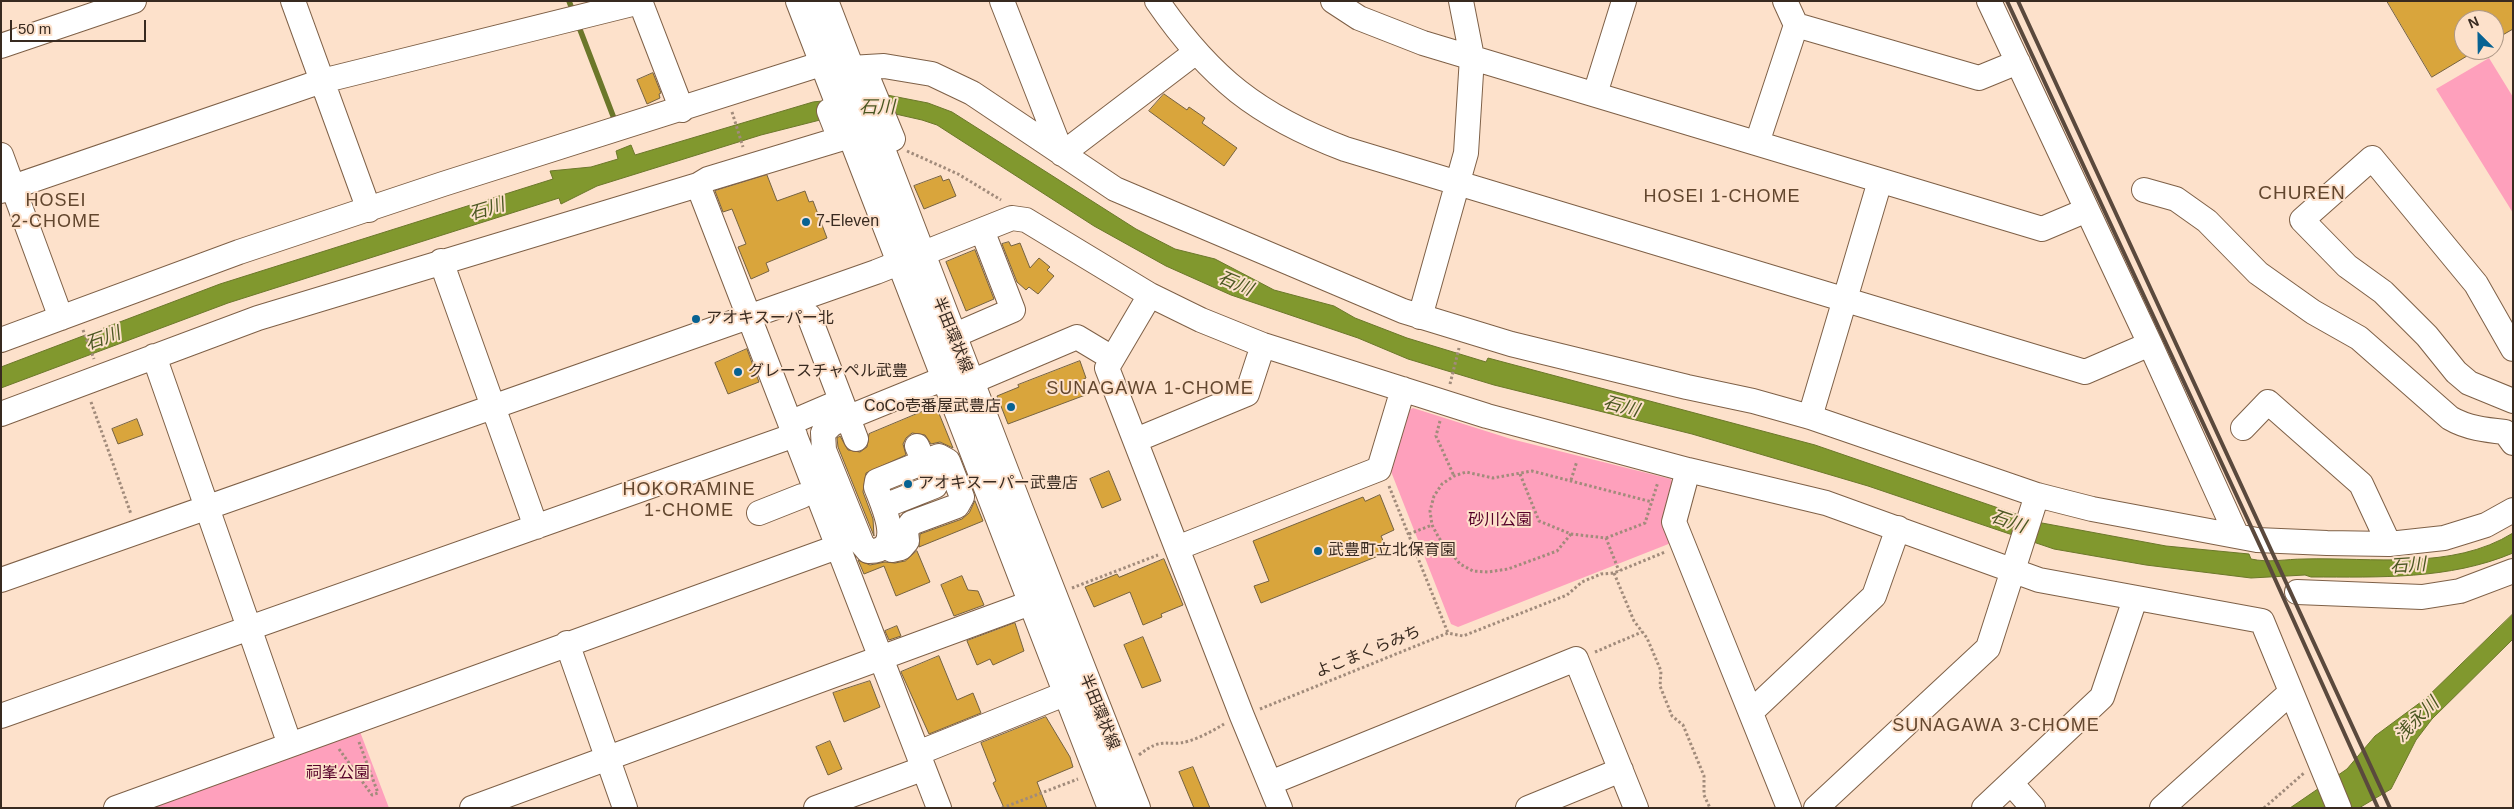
<!DOCTYPE html>
<meta charset="utf-8">
<style>
body{margin:0}
#map{position:relative;width:2514px;height:809px;overflow:hidden;background:#fde1cb;font-family:Helvetica,sans-serif}
canvas{display:block}
.frame{position:absolute;inset:0;border:2px solid #382a20;pointer-events:none}
.north{position:absolute;left:2454px;top:10px;width:50px;height:50px;box-sizing:border-box;background:#fde1cb;border:1px solid #ae9887;border-radius:50%;rotate:337deg;font-size:14px;font-weight:700;line-height:20px;text-align:center;color:#382a20}
.north::after{content:'';display:block;margin:auto;width:18px;height:22px;background:#076292;clip-path:polygon(50% 0,100% 100%,50% 72%,0 100%)}
.scale{position:absolute;left:10px;top:20px;width:136px;height:22px;box-sizing:border-box;border:2px solid #382a20;border-top:0;padding-left:6px;font-size:15px;line-height:18px;white-space:nowrap;color:#382a20;-webkit-text-stroke:4px #fde1cb;paint-order:stroke}
</style>
<div id="map">
<canvas width="2514" height="809"></canvas>
<div class="frame"></div>
<div class="north">N</div>
<div class="scale">50 m</div>
</div>
<script>
const ctx = document.querySelector('canvas').getContext('2d');
ctx.lineJoin = 'round';
function fillPath(path, color) { ctx.fillStyle = color; ctx.fill(path, 'evenodd'); }
function strokePath(path, color, width, dash) { ctx.strokeStyle = color; ctx.lineWidth = width; ctx.lineCap = dash ? 'butt' : 'round'; ctx.setLineDash(dash || []); ctx.stroke(path); }
function drawText(font, color, halo, rows, align = 'center') {
  ctx.font = font + ' Helvetica,"Noto Sans JP",sans-serif'; ctx.lineWidth = 4; ctx.setLineDash([]); ctx.textBaseline = 'middle'; ctx.strokeStyle = halo; ctx.fillStyle = color; for (const [text, x, y, turn = 0] of rows) {
    ctx.save(); ctx.translate(x, y); ctx.rotate((+turn || 0) * Math.PI / 180); ctx.textAlign = isNaN(turn) ? turn : align; if (halo) ctx.strokeText(text, 0, 0); ctx.fillText(text, 0, 0); ctx.restore();
  }
}
fillPath(new Path2D(`
 M2489,58L2513,97V213L2436,89Z
 M1413,408L1511,439L1671,479L1674,488L1671,543L1458,627L1451,624L1390,469L1405,412Z
 M359,729L389,808H145Z`), '#fea0bc');
const water = new Path2D(`
 M887,95L928,103L952,112L1136,229L1175,249L1215,259L1274,290L1334,306L1355,318L1407,338L1486,362L1488,358L1815,445L2042,523L2166,546L2249,554L2251,559C2269,563 2286,559 2304,559C2372,557 2452,571 2513,533V553C2449,580 2379,577 2311,577L2305,575L2251,578L2146,565L2054,549L1868,486L1692,434L1494,385L1408,359L1358,338L1231,295L1166,266L1094,226L937,125L922,120L891,113L820,120L761,135L597,186L561,204L559,198L228,303L1,388V367L220,284L553,179L550,171L591,167L618,159L616,151L631,145L635,155L813,102Z
 M2513,614V639L2432,719L2416,740L2391,789L2359,808H2290L2347,769L2375,736L2425,699Z`);
fillPath(water, '#81982e');
strokePath(water, '#6b772a', 1);
strokePath(new Path2D(`
 M569,1L572,9
 M579,27L615,121`), '#6b772a', 5.5);
const building = new Path2D(`
 M2387,1H2513V29L2494,40V20H2464V50H2477L2432,77Z
 M653,73L661,93L659,94L660,98L647,104L637,80Z
 M1164,94L1187,110L1189,107L1205,118L1202,123L1237,148L1224,166L1149,111Z
 M767,175L777,201L805,191L809,202L813,201L827,238L766,263L769,271L751,279L738,247L746,244L732,209L723,212L715,191Z
 M941,176L943,181L949,179L956,196L924,209L914,186Z
 M1009,242L1011,246L1020,243L1030,268L1039,258L1050,267L1047,270L1054,276L1038,294L1029,287L1026,290L1017,282L1002,244Z
 M975,250L994,299L966,311L946,262Z
 M747,349L759,382L728,394L715,363Z
 M1080,361L1086,378L1082,380L1088,394L1008,424L997,396L1019,387L1018,385Z
 M936,406L953,448L940,442L931,444L925,435L912,433L906,438L903,444L906,455L866,473L863,492L873,519L874,536L838,447L837,438L840,436L848,450L860,452L867,447L869,434Z
 M137,419L143,435L118,444L112,429Z
 M1109,471L1121,500L1102,508L1090,479Z
 M1380,495L1394,530L1381,536L1388,552L1261,603L1254,586L1269,581L1253,541L1363,497L1365,501Z
 M975,501L983,521L919,547L920,534L962,519L969,513Z
 M917,551L930,582L896,596L884,566L864,574L858,560L870,565L885,562L895,563L905,561Z
 M1164,559L1183,605L1161,614L1162,617L1143,625L1130,592L1094,607L1085,587L1117,574L1119,577Z
 M962,576L968,590L978,591L984,605L954,616L941,585Z
 M1015,623L1024,651L993,665L990,659L977,665L967,641Z
 M897,626L901,636L889,640L885,631Z
 M1143,637L1161,681L1142,688L1124,645Z
 M939,656L957,700L973,693L981,713L929,734L901,672Z
 M870,681L880,707L844,722L833,693Z
 M1046,717L1070,757L1073,767L1037,782L1047,808H1004L993,783L996,781L981,743Z
 M830,741L842,769L828,775L816,747Z
 M1193,767L1210,808H1194L1179,772Z`);
fillPath(building, '#d9a53c');
strokePath(building, '#756241', 1);
const minor = new Path2D(`
 M293,1L369,210
 M640,1L682,110
 M1002,1L1062,154L1196,52
 M1157,1C1210,78 1258,116 1345,149L2085,372L2150,344
 M1333,1L1359,18L1423,43L2042,229L2087,210
 M1989,1L2150,344L2237,536
 M1796,25L1979,78L2018,62
 M1,46L134,1
 M850,68L884,66L932,74L972,93L1115,189L1403,311L1511,344L1687,387L1753,401L1810,417L2037,495L2092,509L2257,540L2327,543L2389,544L2444,538L2486,525L2513,510
 M867,76L893,139
 M1595,94L1624,1
 M1757,143L1796,25L1785,1
 M1,155L61,318
 M698,185L939,808
 M2144,190L2176,199L2207,221L2258,273L2313,312L2359,338L2450,418C2467,428 2486,430 2505,432L2513,443
 M1,191L322,81L640,2
 M441,261L536,527
 M1150,295L1107,368L1242,716L1280,808
 M809,316L856,439
 M1420,317L1466,153L1472,57L1461,1
 M953,336L1013,310L982,230
 M1,340L239,252L443,184L824,63
 M2513,349L2476,284L2372,158L2302,220L2347,266L2383,292L2427,336L2456,372L2469,383L2513,401
 M154,356L290,745
 M971,382L1077,337L1112,358
 M1,414L258,318L698,185L708,179L840,139L829,111
 M1810,417L1880,181
 M799,419L841,401
 M2243,428L2268,402L2361,484L2389,544
 M1136,440L1247,394L1263,345
 M1688,470L1674,522L1789,808
 M892,503L935,486L917,446
 M759,513L802,496
 M885,546L892,550L901,548L907,541L906,531L911,523L957,506L962,497L948,461L939,456L877,481L876,487C883,506 906,552 868,551L862,544L824,450L823,433L832,424L945,378
 M1177,548L1379,469L1403,389
 M1,580L876,272L1012,218L1026,220L1150,295L1201,320L1263,345L1487,416L1688,470L1826,503L2039,580L2262,621L2339,808
 M2297,592L2422,597L2460,591L2513,571
 M567,643L625,808
 M1751,712L1874,596L1898,528
 M1,716L795,435
 M918,753L1067,693
 M1270,783L1576,659L1636,808
 M2011,783L2033,808
 M116,808L837,547
 M472,808L1033,602
 M816,808L922,769
 M1528,808L1621,770
 M1816,808L1988,648L2037,495
 M1984,808L2102,697L2135,599
 M2162,808L2290,693`);
const major = new Path2D(`
 M800,1L1112,808
 M824,1L1020,512L1136,808`);
strokePath(minor, '#7e6047', 26);
strokePath(major, '#7e6047', 30);
strokePath(new Path2D(`
 M732,112L743,147
 M907,151L958,174L1001,200
 M83,330L94,359
 M1450,384L1459,348
 M91,402L131,514
 M1440,421L1436,436L1454,476
 M1520,474L1539,521L1571,534L1606,538L1619,571
 M1571,480L1577,461
 M1389,486L1448,633
 M1409,534L1432,525
 M1571,534L1557,551L1508,569L1488,572L1473,571L1460,564L1439,538L1432,525L1430,511L1434,496L1442,484L1454,476L1466,472L1493,478L1532,471L1652,502
 M1606,538L1645,523L1658,482
 M1614,573L1634,621L1647,638L1661,671L1660,686L1672,716L1683,725L1704,776V795L1710,808
 M1072,588L1158,555
 M1595,652L1642,632
 M1260,709L1448,633L1463,636L1567,595L1582,582L1601,574L1614,573L1665,552
 M339,749L372,795L378,793L359,742
 M1139,755C1164,735 1166,748 1189,741C1201,737 1213,731 1224,724
 M1002,808L1078,779
 M2264,808L2304,773`), '#a18b7b', 3, [2.5, 2.5]);
strokePath(minor, '#fff', 24);
strokePath(major, '#fff', 28);
strokePath(new Path2D(`
 M2007,1L2261,548L2378,808
 M2018,1L2390,808`), '#5a493d', 4);
for (const [x, y, r, color] of [
 [806,222,5,"#076292"],
 [696,319,5,"#076292"],
 [738,372,5,"#076292"],
 [1011,407,5,"#076292"],
 [908,484,5,"#076292"],
 [1318,551,5,"#076292"]
]) { const dot = new Path2D(); dot.arc(x, y, r, 0, 2 * Math.PI); ctx.fillStyle = color; ctx.fill(dot); strokePath(dot, '#fde1cb', 2); }
drawText('16px', '#382a20', '#fde1cb', [
 ["7-Eleven",816,222],
 ["アオキスーパー北",706,319],
 ["グレースチャペル武豊",748,372],
 ["CoCo壱番屋武豊店",1001,407,"right"],
 ["アオキスーパー武豊店",918,484],
 ["武豊町立北保育園",1328,551]
], 'left');
drawText('16px', '#382a20', '#fde1cb', [
 ["半田環状線",952,335,68],
 ["よこまくらみち",1368,652,-22],
 ["半田環状線",1099,712,68]
]);
drawText('16px', '#560129', '#fde1cb', [
 ["砂川公園",1500,521],
 ["祠峯公園",338,774]
]);
drawText('italic 18px', '#4b5722', '#fde1cb', [
 ["石川",877,108],
 ["石川",487,210,-17],
 ["石川",1235,284,23],
 ["石川",103,339,-20],
 ["石川",1621,407,15],
 ["石川",2008,522,19],
 ["石川",2408,566,-4],
 ["浅永川",2417,720,-45]
]);
ctx.letterSpacing = '1px';
drawText('18px', '#62462e', '#fde1cb', [
 ["HOSEI 1-CHOME",1722,197],
 ["HOSEI",56,201],
 ["2-CHOME",56,222],
 ["SUNAGAWA 1-CHOME",1150,389],
 ["HOKORAMINE",689,490],
 ["1-CHOME",689,511],
 ["SUNAGAWA 3-CHOME",1996,726]
]);
ctx.letterSpacing = '0px';
ctx.letterSpacing = '1px';
drawText('19px', '#62462e', '#fde1cb', [
 ["CHUREN",2302,194]
]);
ctx.letterSpacing = '0px';
</script>
